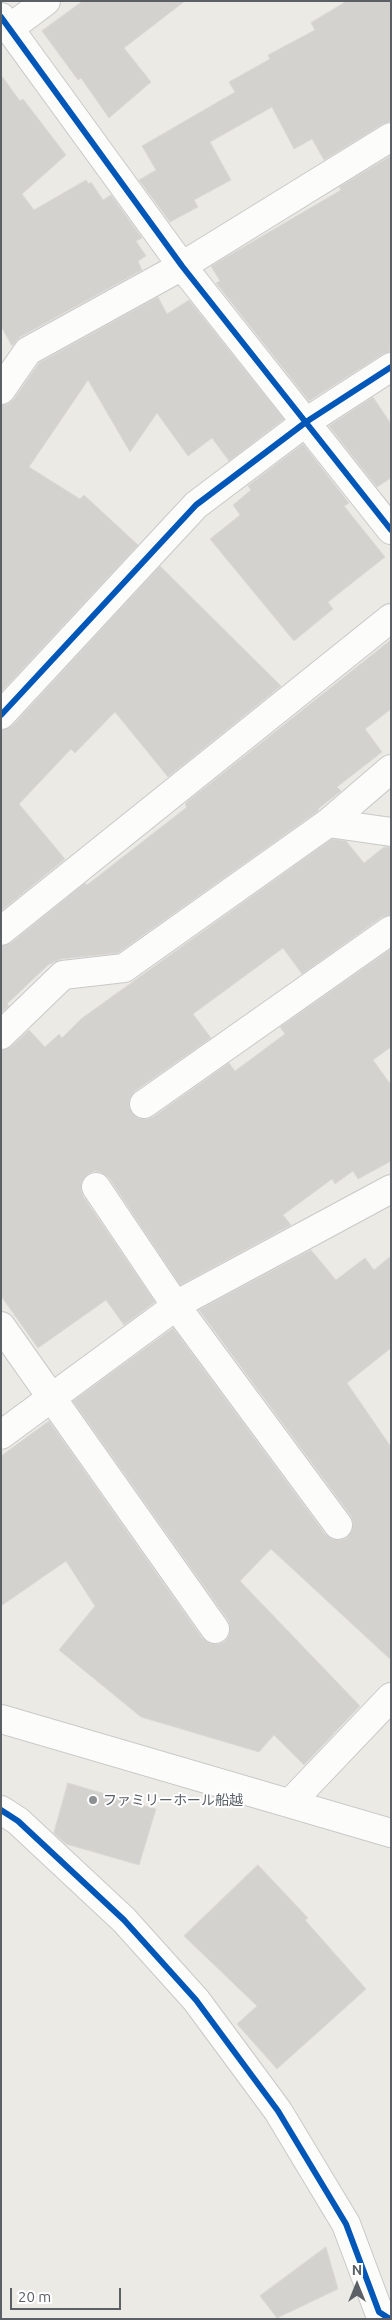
<!DOCTYPE html>
<meta charset="utf-8">
<style>
body{margin:0}
#map{position:relative;width:392px;height:2320px;overflow:hidden;background:#eceae5;font-family:Ubuntu,sans-serif}
canvas{display:block}
.frame{position:absolute;inset:0;border:2px solid #5a6065;pointer-events:none}
.north{position:absolute;left:332px;top:2260px;width:50px;height:50px;-webkit-text-stroke:4px #fff;paint-order:stroke;rotate:0deg;font-size:14px;font-weight:700;line-height:20px;text-align:center;color:#5a6065}
.north::after{content:'';display:block;margin:auto;width:18px;height:22px;background:#5a6065;clip-path:polygon(50% 0,100% 100%,50% 72%,0 100%)}
.scale{position:absolute;left:10px;top:2288px;width:111px;height:22px;box-sizing:border-box;border:2px solid #5a6065;border-top:0;padding-left:6px;font-size:15px;line-height:18px;white-space:nowrap;color:#5a6065;-webkit-text-stroke:4px #fff;paint-order:stroke}
</style>
<div id="map">
<canvas width="392" height="2320"></canvas>
<div class="frame"></div>
<div class="north">N</div>
<div class="scale">20 m</div>
</div>
<script>
const ctx = document.querySelector('canvas').getContext('2d');
ctx.lineJoin = 'round';
function fillPath(path, color) { ctx.fillStyle = color; ctx.fill(path, 'evenodd'); }
function strokePath(path, color, width, dash) { ctx.strokeStyle = color; ctx.lineWidth = width; ctx.lineCap = dash ? 'butt' : 'round'; ctx.setLineDash(dash || []); ctx.stroke(path); }
function drawText(font, color, halo, rows, align = 'center') {
  ctx.font = font + ' Ubuntu,"Noto Sans JP",sans-serif'; ctx.lineWidth = 4; ctx.setLineDash([]); ctx.textBaseline = 'middle'; ctx.strokeStyle = halo; ctx.fillStyle = color; for (const [text, x, y, turn = 0] of rows) {
    ctx.save(); ctx.translate(x, y); ctx.rotate((+turn || 0) * Math.PI / 180); ctx.textAlign = isNaN(turn) ? turn : align; if (halo) ctx.strokeText(text, 0, 0); ctx.fillText(text, 0, 0); ctx.restore();
  }
}
const building = new Path2D(`
 M83,1H185L124,48L151,82L109,118L81,78L78,80L42,31Z
 M347,1H391V121L383,124L324,160L312,139L294,149L272,107L210,142L231,180L194,200L198,207L170,222L139,180L156,170L142,146L235,92L229,82L270,59L268,55L315,30L311,23Z
 M1,75L20,101L23,99L66,155L22,194L34,210L86,180L89,184L91,182L103,200L111,195L142,238L136,241L146,256L138,261L142,270L20,337L12,346L1,326Z
 M391,156V351L383,354L309,401L216,283L220,281L211,266L341,190L339,187Z
 M158,297L167,314L189,300L284,419L229,461L212,438L188,456L157,413L130,452L88,380L29,467L80,499L84,495L138,545L1,692V405L8,404L14,399L39,363Z
 M373,397L391,424V478L377,487L329,426Z
 M303,444L349,503L344,506L385,557L328,602L333,609L294,641L210,539L240,515L233,505L251,490L248,486Z
 M160,566L281,686L168,777L115,712L75,753L71,749L19,804L65,859L1,911V730L12,726Z
 M391,640V709L365,729L382,752L337,787L341,791L319,808L318,811L118,953L61,959L48,965L7,1004L9,1006L1,1013V946L11,943L85,883L87,885L187,807L185,804L188,801Z
 M332,839L346,841L364,863L384,847H391V915L382,917L302,974L283,948L193,1014L211,1038L135,1091L130,1098L129,1106L132,1113L137,1118L146,1119L153,1117L229,1063L235,1071L285,1034L280,1027L391,949V1047L373,1060L391,1085V1161L358,1179L353,1171L335,1184L332,1179L283,1215L291,1225L180,1285L109,1178L102,1173L95,1171L88,1174L82,1181L81,1189L83,1196L155,1302L124,1325L106,1300L38,1348L1,1296V1050L11,1047L29,1030L45,1047L59,1034L62,1038L81,1019Z
 M311,1250L336,1280L365,1258L374,1270L391,1256V1348L347,1383L391,1447V1660L271,1549L240,1581L360,1706L304,1765L274,1735L259,1752L141,1717L59,1650L95,1606L66,1561L1,1606V1456L49,1421L202,1638L209,1643L217,1644L224,1642L229,1635L230,1627L228,1620L73,1401L173,1328L325,1534L332,1539L340,1540L347,1538L352,1531L353,1523L351,1516L199,1310Z
 M68,1783L156,1809L139,1865L66,1844L54,1833Z
 M258,1865L308,1918L305,1920L366,1989L277,2069L237,2024L257,2006L184,1936Z
 M326,2247L338,2289L277,2318L260,2296Z`);
fillPath(building, '#d3d2cf');
strokePath(building, '#dcd9d4', 1);
const minor = new Path2D(`
 M1,17L182,266L391,530
 M10,28L46,1
 M1,390L28,351L182,266L391,137
 M1,715L196,505L306,422L391,367
 M328,823L391,832
 M1,931L391,618
 M1,1035L63,975L124,968L328,823L391,769
 M144,1104L391,930
 M96,1187L176,1306L338,1525
 M1,1326L215,1629
 M1,1435L183,1301L391,1189
 M1,1719L391,1833
 M290,1803L391,1697
 M1,1810L18,1821L124,1920L196,2000L278,2111L346,2224L379,2312L390,2319`);
strokePath(minor, '#c8c9c8', 30);
strokePath(minor, '#fcfcfb', 28);
strokePath(new Path2D(`
 M1,17L182,266L391,530
 M1,715L196,505L306,422L391,367
 M1,1810L18,1821L124,1920L196,2000L278,2111L346,2224L379,2312L390,2319`), '#0057b8', 6);
for (const [x, y, r, color] of [
 [93,1800,5,"#8d9092"]
]) { const dot = new Path2D(); dot.arc(x, y, r, 0, 2 * Math.PI); ctx.fillStyle = color; ctx.fill(dot); strokePath(dot, '#fff', 2); }
drawText('14px', '#5a6065', '#fff', [
 ["ファミリーホール船越",103,1800]
], 'left');
</script>
